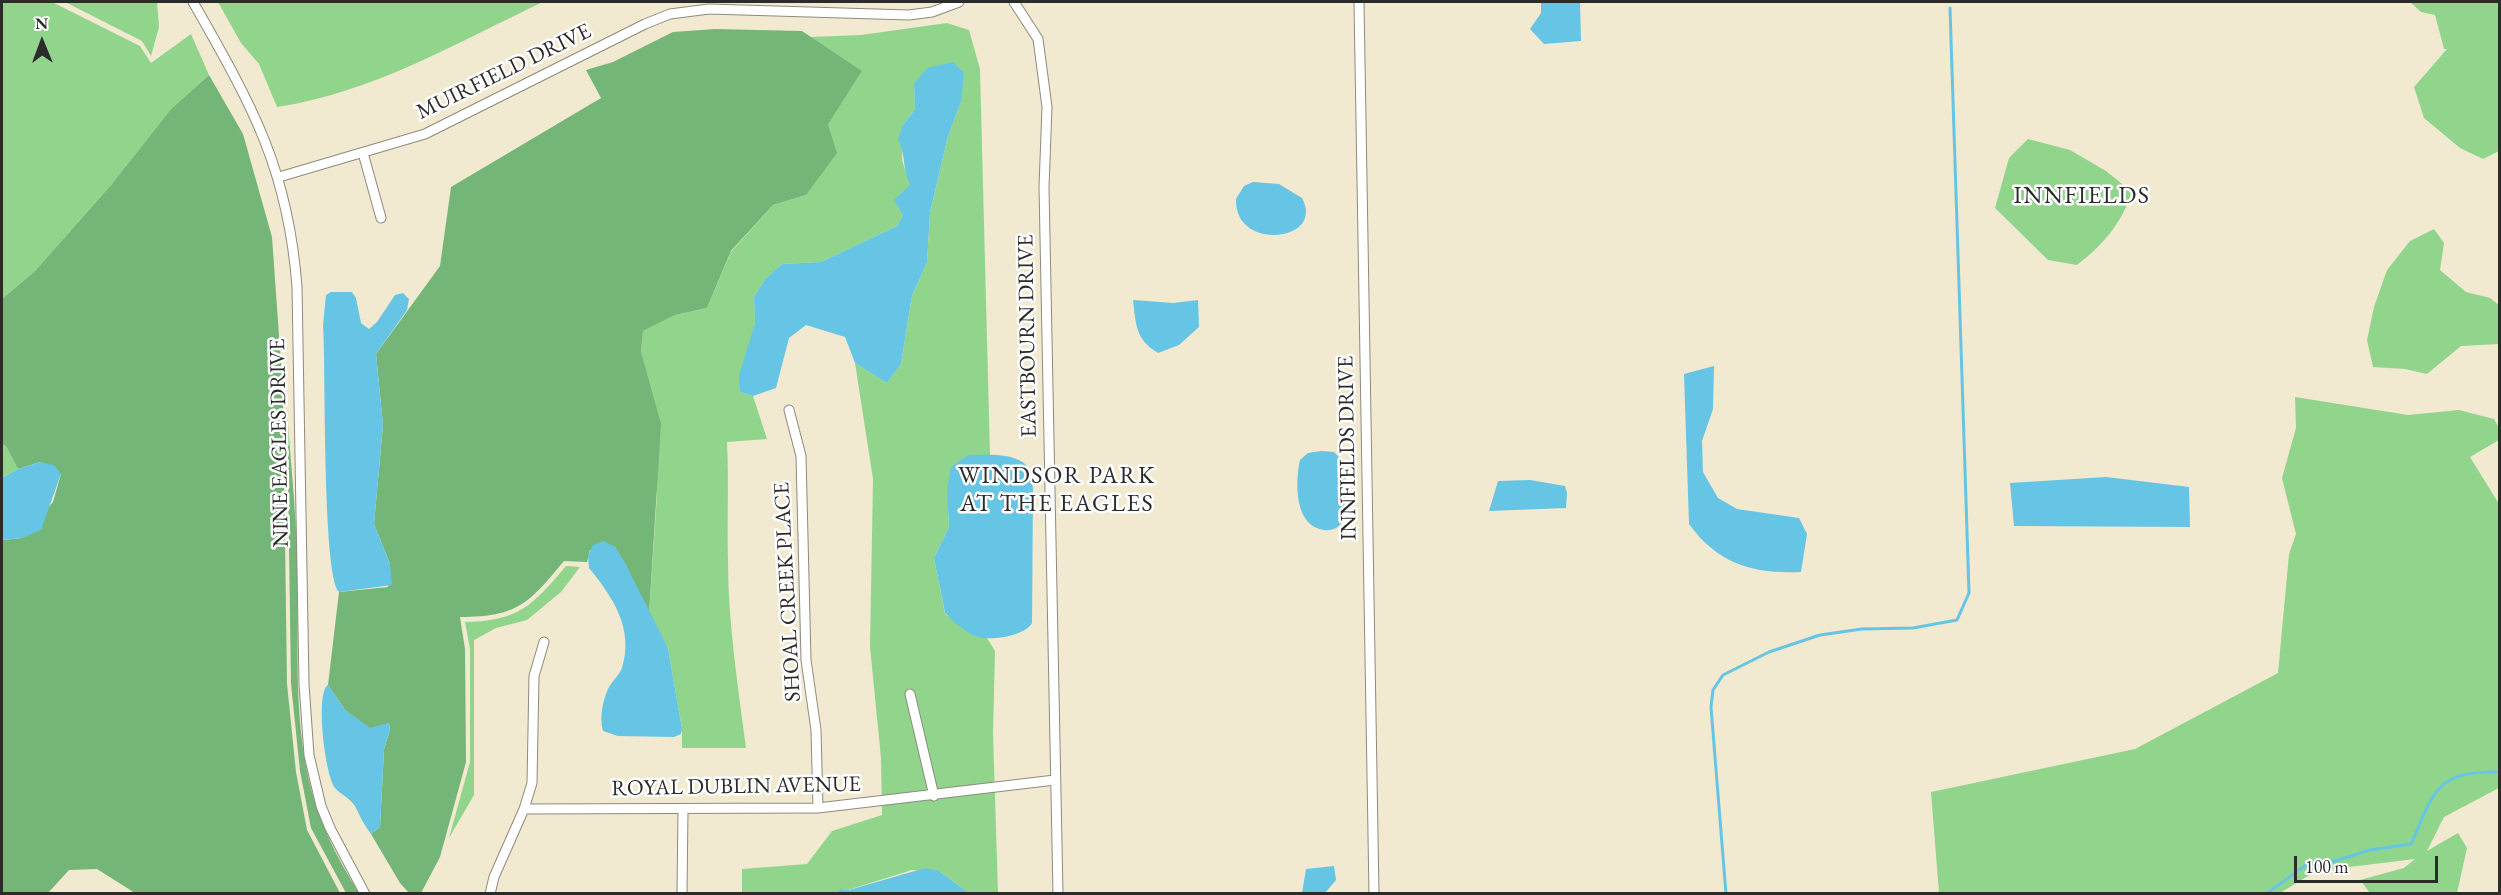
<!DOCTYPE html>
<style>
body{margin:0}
#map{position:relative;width:2501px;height:895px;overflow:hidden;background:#f1e9d0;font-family:"EB Garamond",serif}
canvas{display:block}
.frame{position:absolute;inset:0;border:3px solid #2b2b2b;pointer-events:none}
.north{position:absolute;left:12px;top:12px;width:60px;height:60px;-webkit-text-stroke:4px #fff;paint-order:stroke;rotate:359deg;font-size:16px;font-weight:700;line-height:24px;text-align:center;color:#2b2b2b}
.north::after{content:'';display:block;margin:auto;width:21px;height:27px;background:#2b2b2b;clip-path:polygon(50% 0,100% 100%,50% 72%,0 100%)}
.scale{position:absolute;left:2294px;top:856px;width:144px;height:27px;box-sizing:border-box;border:3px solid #2b2b2b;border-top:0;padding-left:8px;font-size:18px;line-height:21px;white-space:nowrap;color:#2b2b2b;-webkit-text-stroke:4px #fff;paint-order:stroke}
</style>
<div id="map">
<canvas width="2501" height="895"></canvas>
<div class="frame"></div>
<div class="north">N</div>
<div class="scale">100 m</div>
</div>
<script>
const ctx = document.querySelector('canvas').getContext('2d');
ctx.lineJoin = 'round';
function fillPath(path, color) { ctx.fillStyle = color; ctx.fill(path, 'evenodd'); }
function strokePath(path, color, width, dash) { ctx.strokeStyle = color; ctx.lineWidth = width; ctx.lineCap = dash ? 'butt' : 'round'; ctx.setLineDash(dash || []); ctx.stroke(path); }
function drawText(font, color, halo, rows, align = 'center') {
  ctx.font = font + ' "EB Garamond",serif'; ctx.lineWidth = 5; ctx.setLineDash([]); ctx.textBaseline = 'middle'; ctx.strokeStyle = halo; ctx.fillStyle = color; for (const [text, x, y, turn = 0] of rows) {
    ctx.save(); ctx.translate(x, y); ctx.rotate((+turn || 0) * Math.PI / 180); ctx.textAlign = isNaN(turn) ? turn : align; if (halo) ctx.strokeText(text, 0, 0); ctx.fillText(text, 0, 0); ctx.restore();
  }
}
fillPath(new Path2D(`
 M2,2H52L140,46L151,63L191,34L209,75L171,109L111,185L35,271L2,299Z
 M65,2H157L159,27L151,56L142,41Z
 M218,2H543C458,42 372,93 277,107L259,64L241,43Z
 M2410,2H2499V151L2483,159L2460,148L2424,118L2414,87L2447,49H2444L2435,15L2421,12Z
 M947,23L969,30L980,69L990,455H968L948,511L949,527L934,558L945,614L975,636L987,638L995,651L993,733L998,893H969L939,871L912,870L848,890L840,889L835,893H742V869L807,864L832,831L882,815L881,758L870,647L873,479L855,363L887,383L901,364L912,296L927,262L930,213L948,136L961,102L914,84L915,109L903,125L902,160L910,185L903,215L897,226L821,262L782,264L765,279L754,297L755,323L740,392L753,396L767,439L727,442C729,481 727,521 728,561C728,623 738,686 746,748H682V729L668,648L649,614L657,495L641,352L643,331L675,315L707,308L731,252L773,205L806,195L828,125L862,71L810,37L861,35Z
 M2028,139L2070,150L2106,171L2132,192C2121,224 2104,244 2077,265L2048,260L1995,208L2009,158Z
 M2434,229L2444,243L2440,270L2466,292L2490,298L2499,305V344L2461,346L2427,374L2405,369L2373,367L2367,340L2374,307L2387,270L2410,241Z
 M2295,397L2408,415L2459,410L2494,419L2499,428V440L2470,457L2499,504V788L2444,817L2427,851L2458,833L2467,848L2457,893H2370L2360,880L2404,868L2415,859L2316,871L2280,893H1939L1931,792L2135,749L2278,673L2289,554L2296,534L2282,478L2296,428Z
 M2,444L6,446L18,469L2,478Z
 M566,566L580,567L561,592L527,620L496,628L474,640V795L449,838L470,762V649L465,622C519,621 533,605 566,566Z`), '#91d58d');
fillPath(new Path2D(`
 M715,29L802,31L862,71L828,125L837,153L806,195L773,205L731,251L707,308L675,315L643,331L641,352L661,424L649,614L615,547L590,550L587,562L564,561C529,603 518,617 460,617L465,649L466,762L440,857L421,893H409L400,883L371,834L380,827L384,749L390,730L389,723L370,729L345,710L328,685L339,592L388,587L390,564L374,524L383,425L376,354L440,266L451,187L601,98L586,70L613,62L673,32Z
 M209,75L243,134L272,237L283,392L287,684L296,772L307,830L340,893H135L97,869L69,870L48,893H2V540L22,538L53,502L61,474L40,462L18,469L6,446L2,444V299L35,271L111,185L171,109Z
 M287,408C290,458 296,508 297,558C300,640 290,729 317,808C327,838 342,866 359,893H346L311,828L300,771L291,684Z`), '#74b678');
fillPath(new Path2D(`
 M1541,2H1580L1581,41L1544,44L1530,29L1541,13Z
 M953,62L964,73L961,102L948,136L930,213L927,262L912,296L901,364L887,383L855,363L845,337L806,325L789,338L776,388L753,396L740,392L739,375L755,323L754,297L765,279L782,264L821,262L897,226L903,215L894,200L910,185C902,169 906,154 898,139L903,125L915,109L914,84L927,68Z
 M1253,182L1279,184L1302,198C1326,242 1234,252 1236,199L1244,186Z
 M331,292H352L356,298L361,323L369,329L377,322L395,295L403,293L409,299L407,310L376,354L383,425L374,524L390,564L392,585L339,592C322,576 326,364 323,325L326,295Z
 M1133,300L1173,303L1198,300L1199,327L1179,345L1158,353C1135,339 1136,324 1133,300Z
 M1714,366L1713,409L1702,441L1703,472L1718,498L1737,509L1799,518L1807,534L1801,572C1753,574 1718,564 1689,524L1684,374Z
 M1321,451L1334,452C1352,467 1346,503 1341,524C1336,529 1331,531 1324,530C1294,526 1295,482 1300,460L1308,453Z
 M968,455C983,455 1014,452 1026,465C1031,471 1031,481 1033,488L1032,623C1025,636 989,642 975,636C965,632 953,621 945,613L934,558L949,527L947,489L951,467Z
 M40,462L54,465L61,474L41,530L22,538L2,540V478L18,469Z
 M2106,477L2189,487L2190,527L2014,526L2010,483Z
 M1530,480L1565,486L1567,493L1566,508L1489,511L1498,481Z
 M604,541L615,547L624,561L668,648L682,729L681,734L674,737L618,736L603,731C599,718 603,699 609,687C613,680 620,674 622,668C634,629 613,597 589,568L588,556L593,545Z
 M328,685L345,710L370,728L389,723L390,730L384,749L380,827L371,834C364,825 360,816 355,806C350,798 340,794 335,788C325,775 315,692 328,685Z
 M1334,866L1336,880L1325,893H1302L1306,869Z
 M925,868L939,871L969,893H835L840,889L849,890Z`), '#66c5e4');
strokePath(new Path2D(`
 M1726,894L1711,707L1713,690L1723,675L1769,652L1820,635L1862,629L1913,628L1957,620L1969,593L1950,8
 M2266,894L2306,865H2322L2370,850L2411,844C2434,793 2435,770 2500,772`), '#66c5e4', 3);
const minor = new Path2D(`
 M193,2C251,104 288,167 297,287L304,684L309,755L321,806L330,828L365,894
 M1014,2L1038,39L1047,107L1044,187L1058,894
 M1359,2L1374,894
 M363,153L381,218
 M279,177L425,134L645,24L670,14L709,9L909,15L932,12L959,2
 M789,410L801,456L806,660L816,730L818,808
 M910,694L934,796
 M524,809L818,808L1055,780
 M490,894L494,877L524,809L532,783L534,676L544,642
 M682,894L683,810`);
strokePath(minor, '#8e8a7e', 11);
strokePath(minor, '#fff', 9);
drawText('22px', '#2b2b2b', '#fff', [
 ["MUIRFIELD DRIVE",504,72,-26],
 ["EASTBOURN DRIVE",1028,336,-91],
 ["NINE EAGLES DRIVE",280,443,-91],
 ["INNFIELDS DRIVE",1348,448,-91],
 ["SHOAL CREEK PLACE",788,592,-93],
 ["ROYAL DUBLIN AVENUE",736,787,-1]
]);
ctx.letterSpacing = '1.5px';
drawText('24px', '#2b2b2b', '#fff', [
 ["INNFIELDS",2082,196],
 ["WINDSOR PARK",1057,476],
 ["AT THE EAGLES",1057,504]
]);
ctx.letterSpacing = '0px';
</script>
